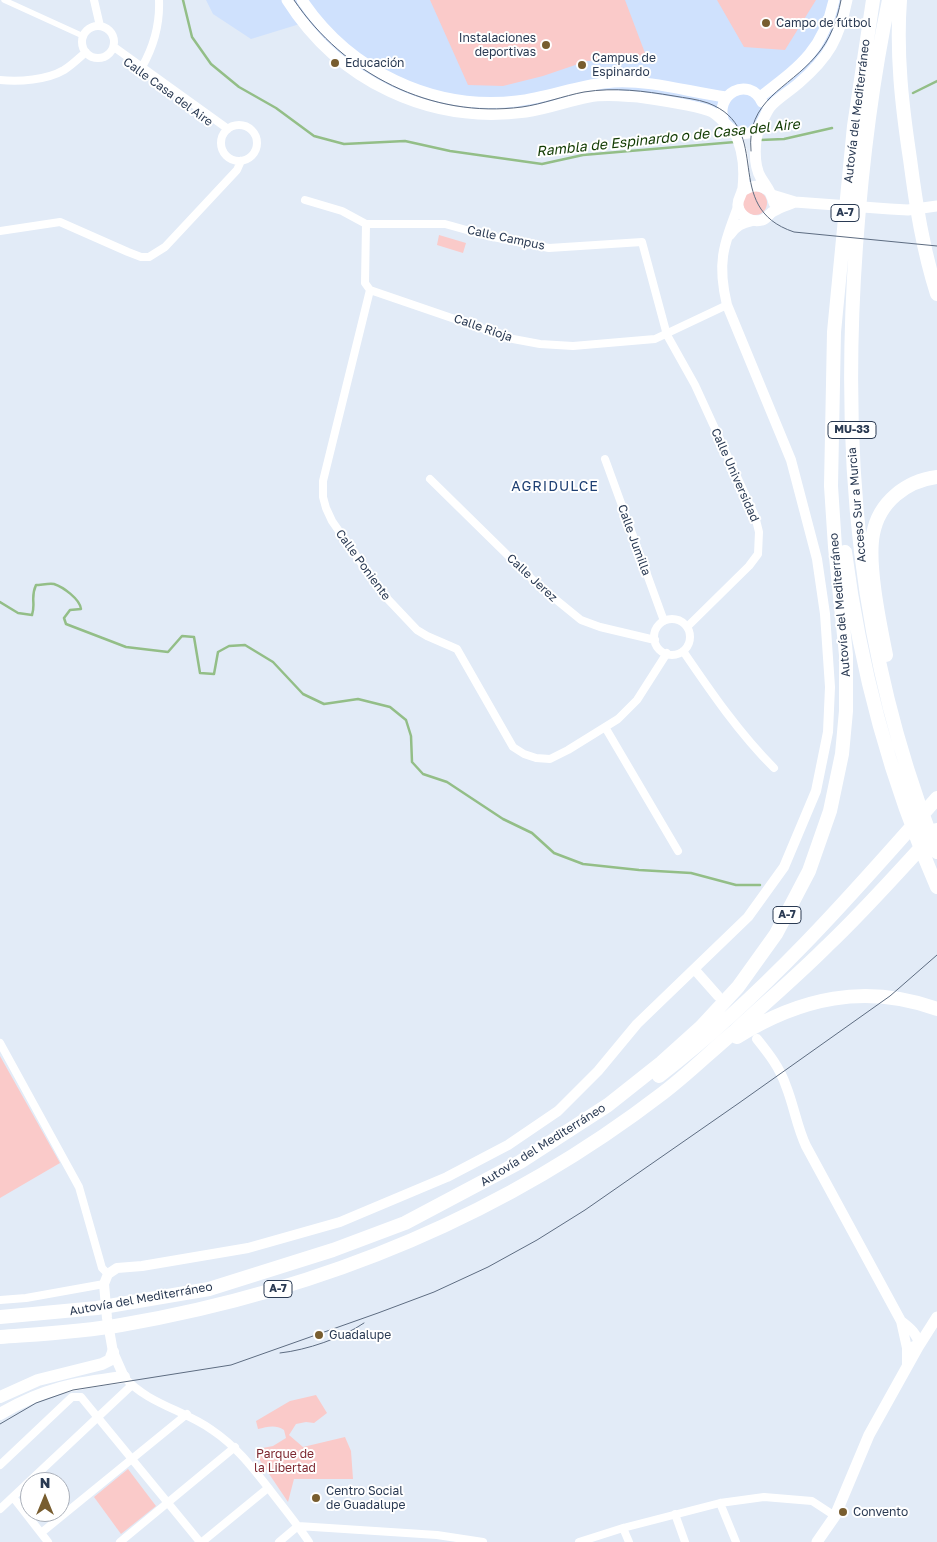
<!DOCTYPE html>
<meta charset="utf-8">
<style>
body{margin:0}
#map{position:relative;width:937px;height:1542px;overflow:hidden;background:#e2ebf7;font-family:"Golos Text",sans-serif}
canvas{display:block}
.north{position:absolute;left:20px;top:1472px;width:50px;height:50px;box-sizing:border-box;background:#fff;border:1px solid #aab0ba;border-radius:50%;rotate:0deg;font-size:14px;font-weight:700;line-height:20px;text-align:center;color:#2a3a53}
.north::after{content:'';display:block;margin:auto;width:18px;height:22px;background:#785d2f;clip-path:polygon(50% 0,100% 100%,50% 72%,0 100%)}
</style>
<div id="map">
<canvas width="937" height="1542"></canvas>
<div class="north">N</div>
</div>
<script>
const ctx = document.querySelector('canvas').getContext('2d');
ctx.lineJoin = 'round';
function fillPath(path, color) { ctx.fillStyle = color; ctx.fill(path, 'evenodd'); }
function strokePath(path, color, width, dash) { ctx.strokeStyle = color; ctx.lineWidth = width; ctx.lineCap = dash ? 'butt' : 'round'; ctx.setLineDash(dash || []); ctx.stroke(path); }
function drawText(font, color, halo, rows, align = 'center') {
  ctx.font = font + ' "Golos Text",sans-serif'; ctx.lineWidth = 4; ctx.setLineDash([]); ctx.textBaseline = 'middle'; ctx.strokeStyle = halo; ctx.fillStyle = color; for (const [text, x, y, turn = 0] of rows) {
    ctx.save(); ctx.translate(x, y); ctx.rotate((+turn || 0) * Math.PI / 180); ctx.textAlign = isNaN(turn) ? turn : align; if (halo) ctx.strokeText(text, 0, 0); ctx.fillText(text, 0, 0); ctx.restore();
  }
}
fillPath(new Path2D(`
 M206,0H847L830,50L775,103L761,125L741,134L711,112L616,95L475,114L385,90L303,23L251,39L213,14Z`), '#cfe1fd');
fillPath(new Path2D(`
 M430,0H625L648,61L631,59L587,61L543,76L503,86L468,85Z
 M717,0H816L785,50L744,47Z
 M743 203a12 12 0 1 1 24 0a12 12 0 1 1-24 0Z
 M439,235L466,243L463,253L437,245Z
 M0,1056L60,1163L0,1198Z
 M316,1395L327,1413L314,1423L306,1422L296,1424L289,1435L303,1447L345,1437L351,1451L353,1479H294L288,1502L259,1459L257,1449L273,1446L286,1438L284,1430C275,1424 267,1427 258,1429L256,1421L290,1401Z
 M128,1469L156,1506L121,1534L94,1497Z`), '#facac9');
strokePath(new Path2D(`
 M183,0L192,37L211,64L239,87L276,108L314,136L344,144L405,141L450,151L542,164L583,155L735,142
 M913,93L937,81
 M760,140L784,139L832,128
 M0,602L18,613L32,615C36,603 30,598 36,585C41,585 49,583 54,584C63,587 80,599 81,609L70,610L64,618L66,624L126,647L168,652L182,636L194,637L200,673L214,674L218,652L229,646L245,645L273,662L303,694L324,704L358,699L390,707L406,720L411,736L412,762L423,774L447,782L503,819L532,833L554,853L583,864L639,870L691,873L736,885H760`), '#93be87', 2.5);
strokePath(new Path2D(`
 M4,0L83,36`), '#fff', 5.5);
strokePath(new Path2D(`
 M94,0L100,26
 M82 42a16 16 0 1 1 32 0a16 16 0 1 1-32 0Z
 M114,47L228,129
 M142,67C154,46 160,24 159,0
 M0,80C19,82 47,80 64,70C72,65 79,58 86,52
 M221 143a18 18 0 1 1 36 0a18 18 0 1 1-36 0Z
 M305,200L342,211L366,224H445L488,236L549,248L642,242L667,335L695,385L755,516L759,532L758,554L749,566L687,627
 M366,224L365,283L370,290L513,339L540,344L573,346L655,339L727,305
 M0,231L60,222L128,252L141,257H149L165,247L237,170L241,161
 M370,290L323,481V497L326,508L332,521L382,593L417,630L427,636L457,649L513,747L524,754L536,758L550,759L568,750L618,719L637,700L667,653
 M605,459L664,621
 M430,479L538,585L581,620L600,627L655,640
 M654 637a18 18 0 1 1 36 0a18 18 0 1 1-36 0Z
 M683,651C711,692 739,733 774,768
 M605,727L678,851
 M0,1043L79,1187L102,1268L108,1274
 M0,1300L26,1298L104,1284
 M124,1377C148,1404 184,1410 212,1430C236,1446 252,1467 270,1490C283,1507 297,1524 309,1542
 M0,1465L72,1397H81L200,1542
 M13,1497L48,1542
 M720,1503L736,1542
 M0,1509L132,1385
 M675,1514L685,1542
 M298,1526L437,1535L483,1542
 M623,1528L629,1542
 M41,1533L187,1414
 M120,1542L235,1447
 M202,1542L268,1488
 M279,1542L298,1526
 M579,1542L623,1528L720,1503L764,1497L812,1501L835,1516`), '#fff', 8);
strokePath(new Path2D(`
 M730,235C736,226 742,223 752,221
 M695,970L718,996
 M757,1039C769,1054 780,1068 786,1086C794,1106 797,1127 806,1146L901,1321L907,1348V1366
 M901,1321C910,1328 917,1333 919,1345L914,1346
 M124,1377L113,1352L107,1318L104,1284L108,1274L117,1268L142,1266L248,1248L340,1222L447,1177L508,1145L558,1111L598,1071L637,1024L748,917L784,867L816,791L828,732L830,687L825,614L817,559L791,460L727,305C717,263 723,247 738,207`), '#fff', 10);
strokePath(new Path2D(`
 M287,0C339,82 430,125 526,112C548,109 568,101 589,97C605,94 621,96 638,97C652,99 701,106 712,112C726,120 731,137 749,133C762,130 763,116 770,107C778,98 790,91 799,83C829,57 839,39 847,0
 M302,0C349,70 432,111 517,101C550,97 580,84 614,82C651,80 689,92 726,97
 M760,97C799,67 823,51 834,0
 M724,122C713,94 749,75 762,102
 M760,126C754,139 753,165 761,178C766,186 772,193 774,203
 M734,131C743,148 745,169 743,188C742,195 737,199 738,206C740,217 752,223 762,220C767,219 769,213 774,211C780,207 788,205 795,202
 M742,191C753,185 759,184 769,191
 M772,195L795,202L890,209L908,210L937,206
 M817,1542L835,1516L869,1435L918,1347L937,1317`), '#fff', 11);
strokePath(new Path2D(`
 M0,1397L38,1380L102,1364L110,1360L113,1352
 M0,1414C44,1388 75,1383 124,1377`), '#fff', 12);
strokePath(new Path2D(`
 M889,0C872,81 862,163 856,246C841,455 858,656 937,852
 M900,0C896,54 902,106 910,159C916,205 923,250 937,294
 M845,552C860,667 890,780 937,887
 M886,655C880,625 867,564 873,534C879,502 906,481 937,477
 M737,1037C800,998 865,983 937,1009
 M659,1076C763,996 851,896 937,798
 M0,1317L97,1308L209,1289L333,1250L405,1223L520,1162L608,1105L661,1063L701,1027L738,987L776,934L809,871L830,811L842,754L846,711V655L835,547L831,486L834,332L854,126L873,0
 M0,1337C40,1334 81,1332 121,1325C318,1291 503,1216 663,1093C688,1074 710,1052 734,1032C765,1003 797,976 827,946C866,909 901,869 937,830`), '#fff', 14);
strokePath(new Path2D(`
 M294,0C344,74 431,119 522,107C543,104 563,96 584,92C615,87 644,91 674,96C685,98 697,99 708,103C776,129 719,207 794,232L937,246
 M751,151C746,100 788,89 816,56C830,40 837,21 841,0
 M280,1353C307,1350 342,1338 364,1323
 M0,1424L36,1403L73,1390L231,1365L378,1313L434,1292L488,1267L537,1240L585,1210L739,1103L890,996L937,955`), '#5d6c81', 1);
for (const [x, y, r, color] of [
 [766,23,5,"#785d2f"],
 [546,45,5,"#785d2f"],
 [335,63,5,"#785d2f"],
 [582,65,5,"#785d2f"],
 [319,1335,5,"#785d2f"],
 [316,1498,5,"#785d2f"],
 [843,1512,5,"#785d2f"]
]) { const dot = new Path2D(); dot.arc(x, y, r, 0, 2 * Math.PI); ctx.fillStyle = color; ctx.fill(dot); strokePath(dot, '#fff', 2); }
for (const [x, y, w] of [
 [845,213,28],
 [852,430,48],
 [787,915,28],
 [278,1289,28]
]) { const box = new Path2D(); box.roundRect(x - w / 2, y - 8.5, w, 17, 4); ctx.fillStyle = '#fff'; ctx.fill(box); strokePath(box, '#2a3a53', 1); }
drawText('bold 11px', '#2a3a53', null, [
 ["A-7",845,213],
 ["MU-33",852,430],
 ["A-7",787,915],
 ["A-7",278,1289]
]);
drawText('12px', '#2a3a53', '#fff', [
 ["Campo de fútbol",776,23],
 ["Instalaciones",536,38,"right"],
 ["deportivas",536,52,"right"],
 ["Campus de",592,58],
 ["Espinardo",592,72],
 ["Educación",345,63],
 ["Guadalupe",329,1335],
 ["Centro Social",326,1491],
 ["de Guadalupe",326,1505],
 ["Convento",853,1512]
], 'left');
drawText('12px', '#2a3a53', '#fff', [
 ["Calle Casa del Aire",168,92,36],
 ["Autovía del Mediterráneo",857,111,-83],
 ["Calle Campus",506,238,12],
 ["Calle Rioja",483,328,19],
 ["Calle Universidad",735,475,66],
 ["Acceso Sur a Murcia",857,505,-95],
 ["Calle Jumilla",634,540,70],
 ["Calle Poniente",363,565,54],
 ["Calle Jerez",532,578,43],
 ["Autovía del Mediterráneo",840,605,-95],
 ["Autovía del Mediterráneo",543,1145,-32],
 ["Autovía del Mediterráneo",141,1299,-10]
]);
drawText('12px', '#7e2830', '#fff', [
 ["Parque de",285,1454],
 ["la Libertad",285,1468]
]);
drawText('italic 14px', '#113b02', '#fff', [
 ["Rambla de Espinardo o de Casa del Aire",668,138,-6]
]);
ctx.letterSpacing = '1px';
drawText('14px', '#1f4073', '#fff', [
 ["AGRIDULCE",555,487]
]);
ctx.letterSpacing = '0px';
</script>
